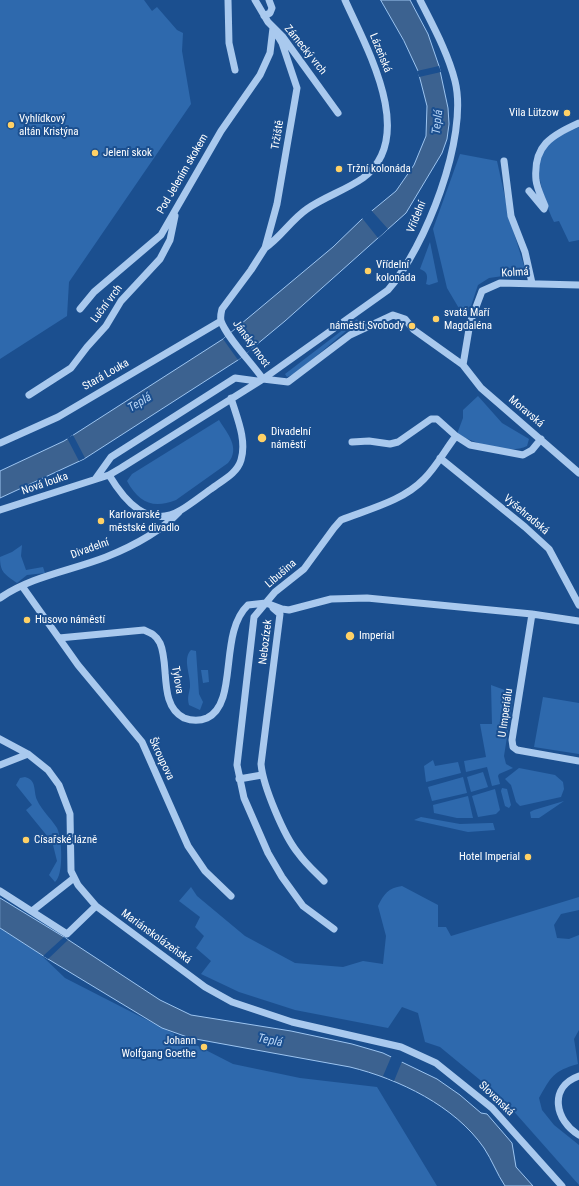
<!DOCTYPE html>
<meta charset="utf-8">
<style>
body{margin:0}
canvas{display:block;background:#1b4f8f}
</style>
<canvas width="579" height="1186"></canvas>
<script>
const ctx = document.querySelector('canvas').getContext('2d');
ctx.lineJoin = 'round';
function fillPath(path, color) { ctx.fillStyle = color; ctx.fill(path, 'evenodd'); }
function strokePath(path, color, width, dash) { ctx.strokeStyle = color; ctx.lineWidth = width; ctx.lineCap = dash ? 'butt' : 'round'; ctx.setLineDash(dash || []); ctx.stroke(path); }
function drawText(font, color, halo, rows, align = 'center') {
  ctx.font = font + ' "Roboto Condensed",sans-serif'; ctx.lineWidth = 4; ctx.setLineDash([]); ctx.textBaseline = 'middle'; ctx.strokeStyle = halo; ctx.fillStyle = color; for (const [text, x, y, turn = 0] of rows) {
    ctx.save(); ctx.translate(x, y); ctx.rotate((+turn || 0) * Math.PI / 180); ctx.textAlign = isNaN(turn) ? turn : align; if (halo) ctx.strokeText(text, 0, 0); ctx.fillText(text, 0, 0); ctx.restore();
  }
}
fillPath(new Path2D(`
 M0,0H144L152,11L157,7L177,30L183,33L182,51L191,104L69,282L67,316L0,359Z
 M579,127V240L569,242L559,221L554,222C550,215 548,207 545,199C538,177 534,156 554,139C560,134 571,131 579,127Z
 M460,154L497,161L510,220L525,269L524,273L489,278L478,285L469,312L460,310L447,288L433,229Z
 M430,242L438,282L429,285L426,284C428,276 428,272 420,269Z
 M357,319L358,321L296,373L287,377L285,374Z
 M478,396L502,423L529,439L527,446C509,455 474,443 457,434L463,418V410Z
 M219,420C227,433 241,448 228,463L176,500C153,509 139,503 127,481L132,474Z
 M22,545L21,556L26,570L43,567L45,573L27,575L17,583C5,574 0,573 0,557L12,552Z
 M191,650L196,651L199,694L203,702L200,710L189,705C187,697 189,694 190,687C191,675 182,659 191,650Z
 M201,670H208L209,682L203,683Z
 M491,685L510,692L513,699L504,756L506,764L513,768L499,774L498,776L500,784L492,786L487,767L466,772L464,761L486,757L480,724H492Z
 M543,697L579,703V754L534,747Z
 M433,760L435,766L458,762L461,773L426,782L424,766Z
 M519,768L555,775L563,782L564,789L561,797L520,806L516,802L511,785L505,779Z
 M483,772L488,787L471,792L467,777Z
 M25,777C37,780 33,790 37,800C42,811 51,818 57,828C62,838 64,875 55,882L49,875L57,861L53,845L55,844L49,836L48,837L26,810L32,805L16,785L20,778Z
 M463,777L467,793L432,801L428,787Z
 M502,788L507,789L511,805L509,808L505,806L501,791Z
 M495,789L500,810L496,814L478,817L472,796Z
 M468,796L473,818H457L434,813L433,805Z
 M564,801L539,818H531L530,812L534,810Z
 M421,817L460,824L490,823H493L495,830L468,832L414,820Z
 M402,886L438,905V927H446L451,936L579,897V910L561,914L554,925L557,938L569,939L579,935V1030L574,1039L578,1064C553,1071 551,1077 539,1098L542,1110L554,1125L579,1145V1185L502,1098L440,1047L425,1042L418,1013L402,1007L388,1028L295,1010L239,992L201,974L211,961L196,948L204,936L195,927L200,917L179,901L191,887L197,896L245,936L295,963L343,967L363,961L383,964L386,936L378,906C384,894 388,888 402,886Z
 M0,928L40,954L65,978L233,1064L300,1078L377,1087L437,1186H0Z`), '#2e69ad');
const water = new Path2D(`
 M381,0H410L428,34L439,66L448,108L449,124L447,139L442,153L406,213L285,321L238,360L84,459L0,498V471L64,441L223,339L333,247L362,219L396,191L414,165L426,136L427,106L418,71L404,41Z
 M0,898L64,937L160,1000L191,1015L291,1031L352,1044L383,1053L437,1079L460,1095L481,1113L487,1114L512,1143L516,1167L533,1186H505C497,1174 492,1160 484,1148C455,1106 399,1079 350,1067L190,1038L162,1028L48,959L0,928Z`);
fillPath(water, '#3c6290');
strokePath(water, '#9cc4f0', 1);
fillPath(new Path2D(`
 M439,66L441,72L419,77L417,71Z
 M371,210L388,229L378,238L362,218Z
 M236,329L252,349L238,360L223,339Z
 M73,435L85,458L79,461L67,438Z
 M64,937L68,940L48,959L43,956Z
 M392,1055L403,1059L394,1081L383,1076Z`), '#1b4f8f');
strokePath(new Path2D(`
 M228,0L229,43L235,70
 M255,0L268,22L283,37L338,113
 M264,16L270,13L272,8L269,0
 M504,161L511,216L525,252L532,283
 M529,191L544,209L545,206C542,198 537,189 536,180C533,145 551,136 579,123
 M265,248C281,237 291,220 307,209C324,197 346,190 363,178C418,137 366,47 345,0
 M80,309L94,292L161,235L221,131L260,75L270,53L273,28
 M463,365L470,323L482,291L500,283L579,285
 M263,379L288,382L350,335L393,315L405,319L414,330L463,365L481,388L579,473
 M263,379C252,363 227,338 221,321C220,316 221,313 222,309L251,270L265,248L277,204L297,88L282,43L273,28
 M29,395L71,368L87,347L106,326L121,301L160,259L170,240L175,216
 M352,442L369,441L390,444L398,442L431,419H437L456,436
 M0,443L58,417L221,321
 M440,458L525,527L549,549L579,605
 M109,475C124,500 148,530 181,510C191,504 201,496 211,489C221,481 237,474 241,460C247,440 237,418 231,398
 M96,478L111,457L235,378L257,381
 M0,510L109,475L121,468L263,379L388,290C425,248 469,137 455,81C448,53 433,26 420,0
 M22,586L78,665L142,742L188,846L205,871L231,896
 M0,598C32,576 70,571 106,557C131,547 160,532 179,512
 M266,603L282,609L289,610L331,599L367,598L532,614L579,621
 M273,608L280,614L261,764C263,786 284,836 298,853C305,863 315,872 324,881
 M532,614L512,740L513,747L517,750L579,761
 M59,638L144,630C151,633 156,635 160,643C170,665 158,705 184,718C192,721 200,721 207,718C239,703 218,633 248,605L266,603
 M0,739L28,754L48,770L59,785L70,814L71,871L78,885L96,906L205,987L232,1002L292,1022L401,1047L436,1063L492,1108L562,1186
 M0,765L28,754
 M239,779L262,775
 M0,891L67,934L96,906
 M32,911L74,878
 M334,929L303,906L282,877L268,853L244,798L237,765L254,617L275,592L304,569L334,528L341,520C369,509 403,501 424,479C437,466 445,450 456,436L470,445L523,455L532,450L541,439
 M579,1076C548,1087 555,1121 579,1135`), '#a9c9ee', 7);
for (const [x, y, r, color] of [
 [567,113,4,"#ffd166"],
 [11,125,4,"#ffd166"],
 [95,153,4,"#ffd166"],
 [339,169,4,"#ffd166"],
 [368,271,4,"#ffd166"],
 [436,319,4,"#ffd166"],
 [412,326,4,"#ffd166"],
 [262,438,5,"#ffd166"],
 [101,521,4,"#ffd166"],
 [27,620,4,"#ffd166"],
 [350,636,5,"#ffd166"],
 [26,840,4,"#ffd166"],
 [528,857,4,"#ffd166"],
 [204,1047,4,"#ffd166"]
]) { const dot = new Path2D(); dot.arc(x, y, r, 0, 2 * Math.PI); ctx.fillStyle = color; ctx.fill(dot); strokePath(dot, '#1b4f8f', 1.5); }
drawText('11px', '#fff', '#1b4f8f', [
 ["Zámecký vrch",305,50,51],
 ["Lázeňská",380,53,68],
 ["Tržiště",278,135,-80],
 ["Pod Jelením skokem",183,174,-60],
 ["Vřídelní",417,217,-68],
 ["Kolmá",515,273,-3],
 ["Luční vrch",107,304,-53],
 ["Jánský most",251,344,54],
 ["Stará Louka",106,375,-30],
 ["Moravská",526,412,40],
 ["Nová louka",45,484,-19],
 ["Vyšehradská",526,515,40],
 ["Divadelní",90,549,-20],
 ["Libušina",281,574,-41],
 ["Nebozízek",266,642,-83],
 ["Tylova",177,680,81],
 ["U Imperiálu",506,713,-82],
 ["Škroupova",161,759,65],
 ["Mariánskolázeňská",156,937,36],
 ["Slovenská",496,1099,44]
]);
drawText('11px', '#fff', '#1b4f8f', [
 ["Vila Lützow",559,113,"right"],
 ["Vyhlídkový",19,119],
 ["altán Kristýna",19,132],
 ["Jelení skok",103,153],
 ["Tržní kolonáda",347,169],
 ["Vřídelní",376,265],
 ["kolonáda",376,278],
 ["svatá Maří",444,313],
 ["Magdaléna",444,326],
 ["náměstí Svobody",404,326,"right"],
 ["Divadelní",271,432],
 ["náměstí",271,445],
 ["Karlovarské",109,515],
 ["městské divadlo",109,528],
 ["Husovo náměstí",35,620],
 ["Imperial",359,636],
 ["Císařské lázně",34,840],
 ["Hotel Imperial",520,857,"right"],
 ["Johann",196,1041,"right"],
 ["Wolfgang Goethe",196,1054,"right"]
], 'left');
drawText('italic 12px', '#b5d3f5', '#1b4f8f', [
 ["Teplá",438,122,-84],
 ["Teplá",140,403,-31],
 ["Teplá",270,1041,11]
]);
</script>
